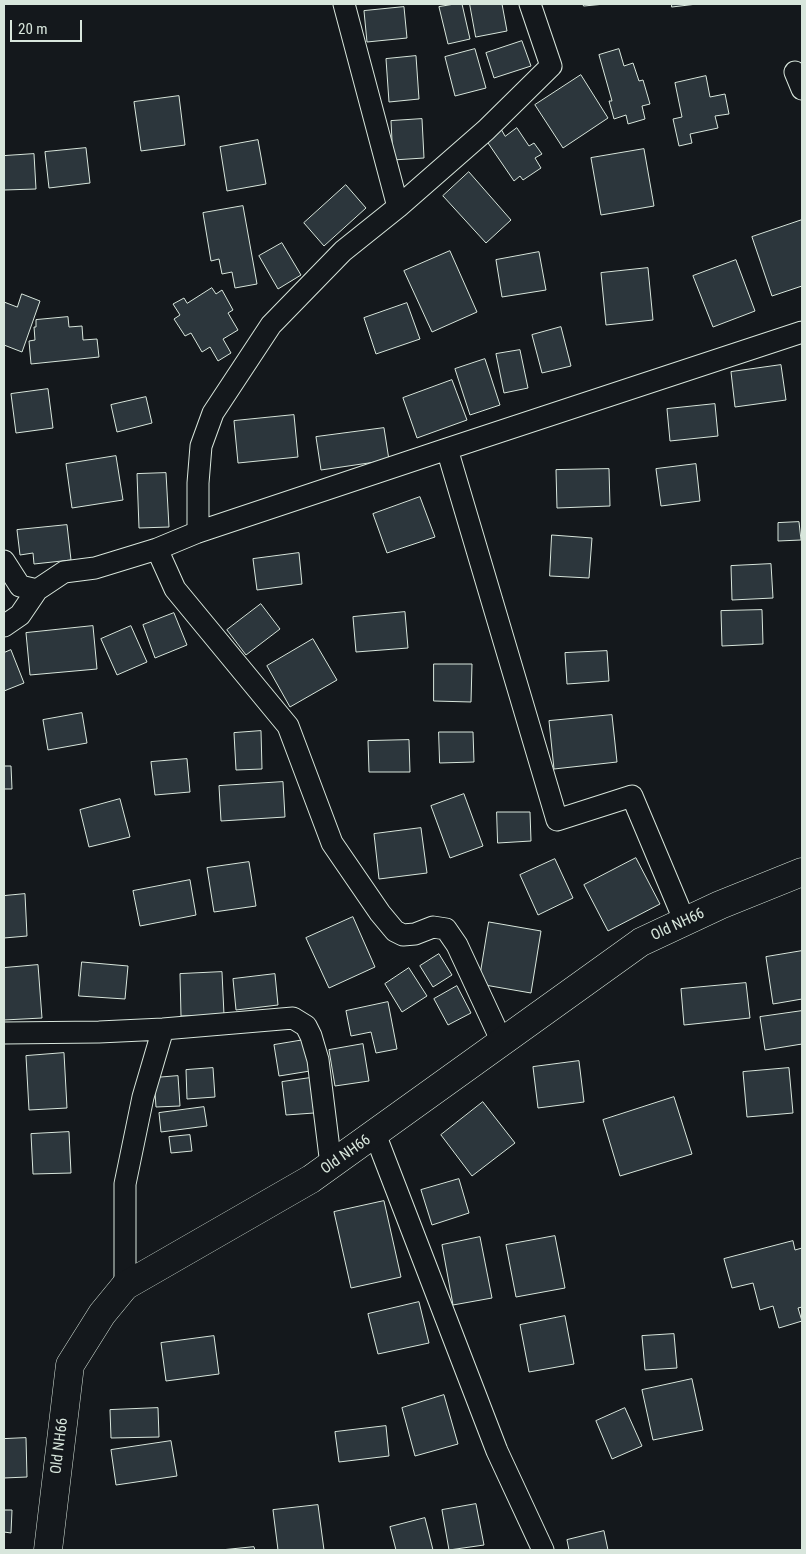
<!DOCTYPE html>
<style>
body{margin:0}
#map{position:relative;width:806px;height:1554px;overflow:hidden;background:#14181c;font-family:"Roboto Condensed",sans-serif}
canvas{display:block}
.frame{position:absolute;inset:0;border:5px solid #d8e6dc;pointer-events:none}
.scale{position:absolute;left:10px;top:20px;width:72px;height:22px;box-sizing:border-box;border:2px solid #d8e6dc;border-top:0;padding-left:6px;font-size:15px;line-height:18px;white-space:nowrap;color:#d8e6dc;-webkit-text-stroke:4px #14181c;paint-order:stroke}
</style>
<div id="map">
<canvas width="806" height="1554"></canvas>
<div class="frame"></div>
<div class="scale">20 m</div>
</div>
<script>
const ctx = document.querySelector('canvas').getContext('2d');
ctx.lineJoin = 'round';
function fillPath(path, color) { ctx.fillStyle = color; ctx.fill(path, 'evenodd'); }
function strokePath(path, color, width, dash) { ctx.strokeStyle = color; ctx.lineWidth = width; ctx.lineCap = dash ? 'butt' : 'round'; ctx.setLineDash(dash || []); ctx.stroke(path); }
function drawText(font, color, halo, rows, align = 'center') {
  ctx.font = font + ' "Roboto Condensed",sans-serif'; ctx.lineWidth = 4; ctx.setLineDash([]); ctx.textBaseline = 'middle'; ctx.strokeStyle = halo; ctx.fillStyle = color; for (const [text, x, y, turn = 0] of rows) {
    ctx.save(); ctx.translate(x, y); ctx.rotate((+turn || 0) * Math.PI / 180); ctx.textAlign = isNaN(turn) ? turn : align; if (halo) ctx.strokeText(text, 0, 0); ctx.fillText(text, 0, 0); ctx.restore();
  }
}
const building = new Path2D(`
 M455,4H462L470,39L448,44L439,7Z
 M470,4H502L507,31L476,37Z
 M583,4H605L584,6Z
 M672,4H697L672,7Z
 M404,7L407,38L367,42L364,11Z
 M522,41L531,66L494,78L486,53Z
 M475,49L486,88L455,96L445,57Z
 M619,49L624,66L633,63L639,81L643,80L650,104L642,106L645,119L628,124L626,115L614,119L609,101H612L599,55Z
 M416,56L419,99L389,102L386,59Z
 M581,75L608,118L563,148L535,105Z
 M706,76L710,97L725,94L729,114L715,116L718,128L690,134L692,143L679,146L673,119L682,117L675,83Z
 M179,96L185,145L141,151L134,102Z
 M422,119L424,158L393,160L391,121Z
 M517,128L529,146L534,143L542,154L535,158L541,168L523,180L520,176L514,181L486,140L501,129L505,136Z
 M258,140L266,184L227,191L220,147Z
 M86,148L90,183L49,188L45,152Z
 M644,149L654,206L601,215L591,158Z
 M34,154L36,189L4,190V156Z
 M469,172L511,220L486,243L443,196Z
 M346,185L366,208L324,246L304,223Z
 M243,206L257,284L235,288L232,272L222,274L219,259L211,261L203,213Z
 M802,220V286L772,296L752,237Z
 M282,243L301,275L278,289L259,256Z
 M450,251L477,312L432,332L404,271Z
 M539,252L546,290L502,297L496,260Z
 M736,260L755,311L713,327L693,276Z
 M648,268L653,320L606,325L601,273Z
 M212,288L216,294L222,290L233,310L228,313L238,330L223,339L231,353L218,361L210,347L202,352L191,333L185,336L174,319L180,315L173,304L184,298L187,303Z
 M22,294L40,301L22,352L4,345V302L17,307Z
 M407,303L420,339L376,354L364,318Z
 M68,317L69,327L82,326L83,340L97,339L99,357L31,364L29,341L35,340L34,327H36V320Z
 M561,327L571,366L542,373L532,335Z
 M520,350L528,388L504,393L496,354Z
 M485,359L500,405L470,415L455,369Z
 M781,365L786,400L735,407L731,372Z
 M452,380L467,420L417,438L403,398Z
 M48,389L53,428L16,433L11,394Z
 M146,397L152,423L117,432L111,405Z
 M715,404L718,436L670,441L667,409Z
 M294,415L298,457L238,463L234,421Z
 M384,428L389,460L321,470L316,437Z
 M116,456L123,500L72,508L66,464Z
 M696,464L700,501L661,506L656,469Z
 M609,469L610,506L557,508L556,470Z
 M166,473L169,527L139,528L137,474Z
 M420,497L435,537L387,553L373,514Z
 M799,522L801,540L778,541V523Z
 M67,525L71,560L34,564L33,553L20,555L17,530Z
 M552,535L592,538L589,578L550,576Z
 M299,553L302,584L257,590L253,559Z
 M771,564L773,598L732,600L731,566Z
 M261,604L280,629L246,655L227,630Z
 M762,610L763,644L722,646L721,611Z
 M405,612L408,648L356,652L353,617Z
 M174,613L187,645L155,658L143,625Z
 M93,626L97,669L30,675L26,633Z
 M131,626L147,662L117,675L101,639Z
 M313,639L337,680L290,707L267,666Z
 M11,650L24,683L4,691V653Z
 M607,651L609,681L567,684L565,653Z
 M434,664H472L471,702L434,701Z
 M82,713L87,743L48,750L43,720Z
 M612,715L617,762L554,769L549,721Z
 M261,731L262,769L236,770L234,733Z
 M439,732H473L474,762L440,763Z
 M409,740L410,772H369L368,741Z
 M187,759L190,792L155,795L151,762Z
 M4,766H11L12,789H4Z
 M283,782L285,817L221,821L219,786Z
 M464,794L483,846L450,858L431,806Z
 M120,799L130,837L89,847L80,810Z
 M497,812H530L531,841L498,843Z
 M421,828L427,873L379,879L374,834Z
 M636,858L660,904L608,931L584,885Z
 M555,859L573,898L538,915L520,875Z
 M249,862L256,906L214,912L207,868Z
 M190,880L196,915L140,926L133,891Z
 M25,894L27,936L4,938V896Z
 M353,917L375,967L329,988L306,938Z
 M489,922L541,931L531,993L479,984Z
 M802,951V999L773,1004L766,957Z
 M439,954L452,975L433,987L420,966Z
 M82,962L128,966L125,999L79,996Z
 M38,965L42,1018L4,1020V968Z
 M409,968L427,996L402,1012L385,984Z
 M222,972L224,1015L181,1016L180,974Z
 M275,974L278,1005L236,1010L233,979Z
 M746,983L750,1018L684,1025L681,989Z
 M457,986L471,1013L448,1025L434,999Z
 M388,1002L397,1049L376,1053L371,1032L351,1036L346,1011Z
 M802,1011V1044L765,1050L760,1017Z
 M304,1040L310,1071L279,1076L274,1045Z
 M363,1044L369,1081L335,1086L329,1050Z
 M64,1053L67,1108L29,1110L26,1056Z
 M579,1061L584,1102L538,1108L533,1067Z
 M213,1068L215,1097L187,1099L186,1070Z
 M789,1068L793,1113L747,1117L743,1072Z
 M178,1076L180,1106L156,1107L154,1078Z
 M310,1078L314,1113L286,1115L282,1082Z
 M674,1097L692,1154L620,1176L603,1120Z
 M483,1102L515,1143L472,1176L441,1135Z
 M204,1107L207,1126L161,1132L159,1113Z
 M69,1132L71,1173L33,1174L31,1134Z
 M190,1135L192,1151L171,1153L169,1137Z
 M459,1179L469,1213L432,1225L421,1190Z
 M384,1201L401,1277L351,1288L334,1212Z
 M555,1236L565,1288L516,1297L506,1245Z
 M480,1237L492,1298L453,1305L442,1245Z
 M793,1241L795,1250L802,1248V1307L798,1308L802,1321L779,1328L773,1306L760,1310L753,1283L732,1288L724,1259Z
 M419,1302L429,1343L378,1354L368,1314Z
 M565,1316L574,1364L529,1372L520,1325Z
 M674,1334L677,1368L645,1370L642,1336Z
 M214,1336L219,1374L166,1381L161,1343Z
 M692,1379L703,1430L653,1440L642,1390Z
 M444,1395L458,1444L415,1456L402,1408Z
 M158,1408L159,1437L111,1438L110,1410Z
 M625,1408L642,1446L612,1459L596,1421Z
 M386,1426L389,1456L339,1462L335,1432Z
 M26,1438L27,1477L4,1478V1439Z
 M171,1441L177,1476L116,1485L111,1450Z
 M476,1504L484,1545L449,1550L442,1510Z
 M318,1505L324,1550H278L273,1510Z
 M4,1510H12L11,1533L4,1532Z
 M425,1518L433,1550H396L390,1527Z
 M604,1531L608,1550H569L567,1540Z
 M254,1547L255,1550H221Z`);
fillPath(building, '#2c363c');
strokePath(building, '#d8e6dc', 1);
const minor = new Path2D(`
 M344,4L398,207
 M795,72L802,89
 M447,449L802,332
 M198,532V483L201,446L213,413L271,325L343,251L398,207L486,130L551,66L530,4
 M157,549L198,532L447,449L557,820L632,796L685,922
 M4,561L20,586L37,590L64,572L95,568L157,549L175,589L288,726L332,843L380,913L395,931L403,935L415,934L433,927L446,929L457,945L502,1042
 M4,626L20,615L37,590
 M4,1033L99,1032L163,1029L293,1018L306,1026L311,1036L318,1060L331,1165
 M375,1134L497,1451L543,1550
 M125,1286V1184L143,1097L163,1029`);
const primary = new Path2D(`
 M48,1550L70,1365L102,1314L125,1286L311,1179L641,942L720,905L802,872`);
strokePath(minor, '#d8e6dc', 23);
strokePath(primary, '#d8e6dc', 29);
strokePath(minor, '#14181c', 21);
strokePath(primary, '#14181c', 28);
drawText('15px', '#d8e6dc', '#14181c', [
 ["Old NH66",678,925,-25],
 ["Old NH66",346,1155,-35],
 ["Old NH66",60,1446,-83]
]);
</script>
